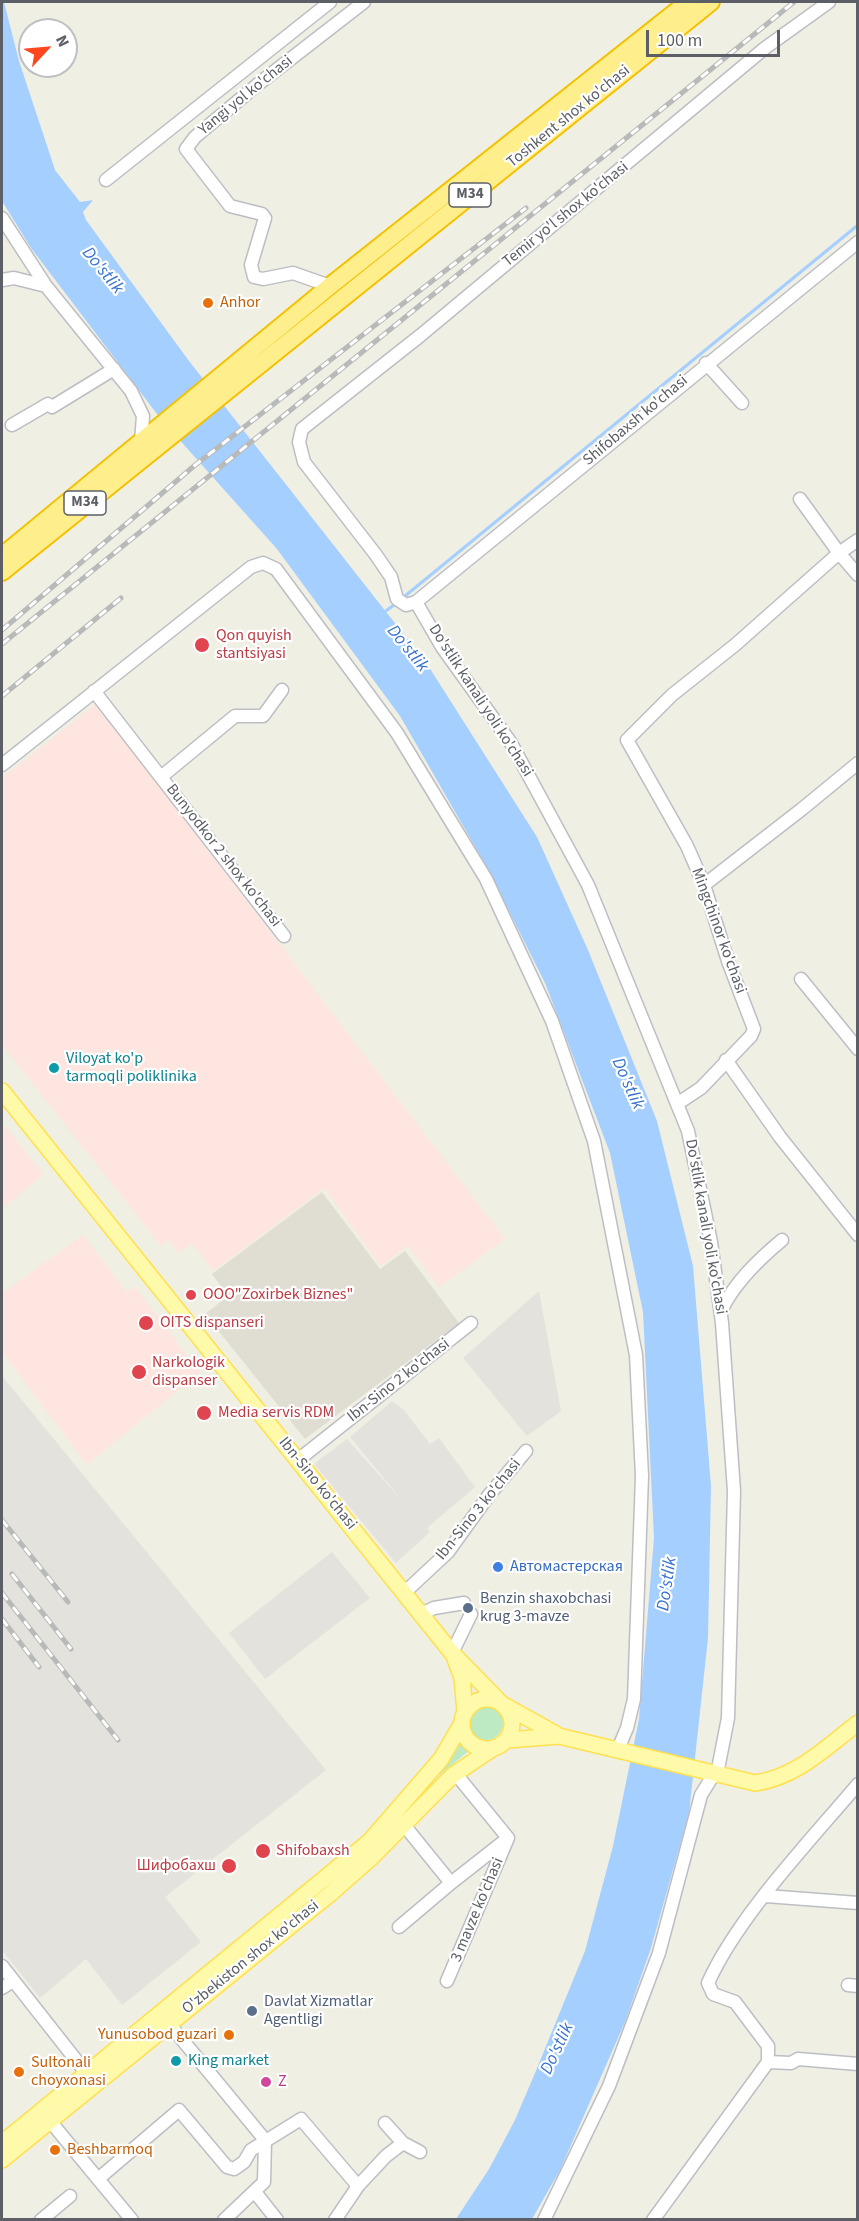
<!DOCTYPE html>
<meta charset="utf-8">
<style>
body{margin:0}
#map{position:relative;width:859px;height:2221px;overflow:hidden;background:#f0efe4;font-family:"Source Sans 3",sans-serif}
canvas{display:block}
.frame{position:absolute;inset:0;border:3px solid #5c6066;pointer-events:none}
.north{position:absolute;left:18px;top:18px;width:60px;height:60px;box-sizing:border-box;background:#fff;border:2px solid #bebfc2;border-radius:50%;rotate:64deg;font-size:16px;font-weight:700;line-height:24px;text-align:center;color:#5c6066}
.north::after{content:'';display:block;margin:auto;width:21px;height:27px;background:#fc471f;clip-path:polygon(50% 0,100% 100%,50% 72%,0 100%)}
.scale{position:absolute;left:646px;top:30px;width:134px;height:27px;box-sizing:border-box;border:3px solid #5c6066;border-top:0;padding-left:8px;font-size:18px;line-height:21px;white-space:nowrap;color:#5c6066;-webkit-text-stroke:4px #fff;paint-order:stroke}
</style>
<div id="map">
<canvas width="859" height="2221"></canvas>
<div class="frame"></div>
<div class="north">N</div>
<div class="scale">100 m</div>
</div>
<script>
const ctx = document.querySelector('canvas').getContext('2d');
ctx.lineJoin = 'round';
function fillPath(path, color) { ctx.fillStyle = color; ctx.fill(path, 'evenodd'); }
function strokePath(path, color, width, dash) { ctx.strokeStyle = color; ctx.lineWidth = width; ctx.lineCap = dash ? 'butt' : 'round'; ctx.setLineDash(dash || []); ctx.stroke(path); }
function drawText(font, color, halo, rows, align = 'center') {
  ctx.font = font + ' "Source Sans 3",sans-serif'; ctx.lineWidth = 4.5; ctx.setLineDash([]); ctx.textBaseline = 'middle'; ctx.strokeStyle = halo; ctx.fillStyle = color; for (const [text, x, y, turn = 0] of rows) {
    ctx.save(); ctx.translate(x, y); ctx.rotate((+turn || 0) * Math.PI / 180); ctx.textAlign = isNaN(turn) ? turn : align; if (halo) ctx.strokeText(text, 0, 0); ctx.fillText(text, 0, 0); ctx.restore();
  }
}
fillPath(new Path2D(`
 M539,1291L561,1411L527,1436L463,1358Z
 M2,1376L326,1770L165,1897L201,1942L122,2005L86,1959L40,1998L2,1950Z
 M392,1401L404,1410L430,1444L439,1438L475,1487L427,1528L430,1532L396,1563L314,1464L347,1439L405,1504L350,1437Z
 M332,1552L370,1598L265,1679L229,1633Z`), '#e4e2dc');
fillPath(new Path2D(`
 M322,1192L380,1269L405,1251L459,1323L305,1439L205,1314L228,1296L212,1274Z`), '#e0ded3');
fillPath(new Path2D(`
 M96,704L505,1239L439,1287L408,1246L381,1266L324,1188L213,1271L192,1243L178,1253L169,1240L161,1246L2,1045V778Z
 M2,1123L44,1174L2,1209Z
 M83,1235L127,1292L135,1287L200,1372L87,1465L2,1352V1293Z`), '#fee5df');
fillPath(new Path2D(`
 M469 1723a17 17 0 1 1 34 0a17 17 0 1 1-34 0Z
 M460,1739L470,1750L438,1776Z`), '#beeac3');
fillPath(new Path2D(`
 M2,2H4L19,61L55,170L80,202L93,200L83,212L86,220L189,361L427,664L537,837L588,950L657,1121L693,1266L711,1486L708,1638L689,1813L651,1948L625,2022L560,2170L532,2219H456L489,2169L515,2120L535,2073L585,1951L613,1846L639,1719L654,1538L643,1312L610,1153L545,983L488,869L400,716L277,549L160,418L31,248L2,201Z`), '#a5cfff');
strokePath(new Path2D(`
 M405,596L858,225
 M383,613L394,605`), '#a5cfff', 3);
const minor = new Path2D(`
 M829,2L765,48L421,335L302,429L299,442L304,462L376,555L391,577L397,599L406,605L416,602L858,242
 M106,180L330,2
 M2,218L46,286
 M2,280L14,278L46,286L131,391L143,416L141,442
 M330,286L293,273L263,279L254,277L251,265L265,218L262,214L230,206L186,149L195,137L257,85L364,2
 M706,363L742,403
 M12,425L48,404L52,407L114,369
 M800,499L839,553L858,540
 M416,602L442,647L511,743L588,885L688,1131L711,1242L722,1323L734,1491L728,1718L717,1774
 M94,691L284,936
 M2,765L251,567L263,563L276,569L397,733L486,879L552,1021L594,1141L636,1355L642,1476L634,1699L627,1728L618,1749
 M161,777L235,716H263L282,690
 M704,885L802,809L858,763
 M801,979L858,1049
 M726,1060L780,1137L858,1235
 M677,1104L701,1088L751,1036L754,1029L728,961L704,885L687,846L627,740L672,695L735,645L839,553L858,575
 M721,1311C734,1283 758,1260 782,1240
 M298,1460L471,1323
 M404,1593L448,1552L489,1495L526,1451
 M421,1614L434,1608L464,1603
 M452,1653L471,1614
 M453,1775L460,1779L508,1838
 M404,1825L451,1883L507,1839
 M766,1896L858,1903
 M399,1927L451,1883
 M2,1966L87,2074
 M447,1981L508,1838
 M848,1985L858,1986
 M2,1988L13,1981
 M170,2025L265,2140L264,2182L224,2220
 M768,2062L791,2063L798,2059L858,2064
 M50,2121L132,2220
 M385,2123L403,2143
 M98,2179L179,2110L227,2167L234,2169L244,2162L251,2150L301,2119L358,2186L335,2220
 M358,2186L386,2156L403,2143L420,2152
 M255,2192L277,2220
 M41,2220L70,2196
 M544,2220L609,2086L659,1953L701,1795L714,1774
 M653,2220L768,2062V2046L735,2002L713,1994L708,1983C738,1916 810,1841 858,1784`);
const major = new Path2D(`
 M2,1091L452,1653L501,1703
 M455,1659L462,1678L465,1712
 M462 1724a25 25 0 1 1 50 0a25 25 0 1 1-50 0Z
 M504,1705L556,1734
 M508,1740L559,1736L755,1783C797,1777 825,1748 858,1723
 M2,2143L370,1841L441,1759L462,1723
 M2,2160L330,1894L372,1857L453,1775L492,1749`);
const highway = new Path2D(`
 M2,556L330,286L688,2
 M2,572L711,2`);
strokePath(minor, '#bcbec4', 15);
strokePath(major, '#ffe04e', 18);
strokePath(highway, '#f4c100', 20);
strokePath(minor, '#fff', 12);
strokePath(major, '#fffaaa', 15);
strokePath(highway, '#ffee8c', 16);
const rail = new Path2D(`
 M2,630L194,466L526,208
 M2,644L794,2
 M2,696L121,598
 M2,1520L68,1602
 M12,1574L71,1649
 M2,1593L118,1740
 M2,1619L39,1667`);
strokePath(rail, '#b8b9b9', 5);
strokePath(rail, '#fff', 3, [9]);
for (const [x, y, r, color] of [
 [208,303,6,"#e8710a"],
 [202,645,8,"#e0444e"],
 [54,1068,6,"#0f9aa8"],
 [191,1295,6,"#e0444e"],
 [146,1323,8,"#e0444e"],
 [139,1372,8,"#e0444e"],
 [204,1413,8,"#e0444e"],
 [498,1567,6,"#3f7fe0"],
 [468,1608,6,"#5c6f8a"],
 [263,1851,8,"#e0444e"],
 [229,1866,8,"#e0444e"],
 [252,2011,6,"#5c6f8a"],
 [229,2035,6,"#e8710a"],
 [176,2061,6,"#0f9aa8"],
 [19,2072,6,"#e8710a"],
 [266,2082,6,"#d1479c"],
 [55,2150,6,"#e8710a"]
]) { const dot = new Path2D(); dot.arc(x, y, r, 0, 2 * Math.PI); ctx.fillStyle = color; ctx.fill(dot); strokePath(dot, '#fff', 2); }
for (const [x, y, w] of [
 [470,195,42],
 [85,503,42]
]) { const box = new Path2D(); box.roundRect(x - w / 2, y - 12, w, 24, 4.5); ctx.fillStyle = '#fff'; ctx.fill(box); strokePath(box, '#5c6066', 1.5); }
drawText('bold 15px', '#5c6066', null, [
 ["M34",470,195],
 ["M34",85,503]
]);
drawText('16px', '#5c6066', '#fff', [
 ["Yangi yol ko'chasi",246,96,-39],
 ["Toshkent shox ko'chasi",569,117,-39],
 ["Temir yo'l shox ko'chasi",566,215,-39],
 ["Shifobaxsh ko'chasi",636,421,-40],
 ["Do'stlik kanali yoli ko'chasi",480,701,57],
 ["Bunyodkor 2 shox ko'chasi",223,856,52],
 ["Mingchinor ko'chasi",718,931,70],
 ["Do'stlik kanali yoli ko'chasi",705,1227,80],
 ["Ibn-Sino 2 ko'chasi",399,1381,-38],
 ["Ibn-Sino ko'chasi",317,1484,51],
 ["Ibn-Sino 3 ko'chasi",479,1510,-51],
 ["3 mavze ko'chasi",478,1910,-67],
 ["O'zbekiston shox ko'chasi",251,1958,-39]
]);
drawText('16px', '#c56008', '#fff', [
 ["Anhor",220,303],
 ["Yunusobod guzari",217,2035,"right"],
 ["Sultonali",31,2063],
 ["choyxonasi",31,2081],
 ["Beshbarmoq",67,2150]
], 'left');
drawText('16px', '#be3a42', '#fff', [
 ["Qon quyish",216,636],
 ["stantsiyasi",216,654],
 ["OOO\"Zoxirbek Biznes\"",203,1295],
 ["OITS dispanseri",160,1323],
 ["Narkologik",152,1363],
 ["dispanser",152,1381],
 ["Media servis RDM",218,1413],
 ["Shifobaxsh",276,1851],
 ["Шифобахш",216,1866,"right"]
], 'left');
drawText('16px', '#0d838f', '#fff', [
 ["Viloyat ko'p",66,1059],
 ["tarmoqli poliklinika",66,1077],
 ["King market",188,2061]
], 'left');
drawText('16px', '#366cbe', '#fff', [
 ["Автомастерская",510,1567]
], 'left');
drawText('16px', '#4e5e75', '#fff', [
 ["Benzin shaxobchasi",480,1599],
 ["krug 3-mavze",480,1617],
 ["Davlat Xizmatlar",264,2002],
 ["Agentligi",264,2020]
], 'left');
drawText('16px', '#b23c85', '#fff', [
 ["Z",278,2082]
], 'left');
drawText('italic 18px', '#3a74d0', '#fff', [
 ["Do'stlik",102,271,51],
 ["Do'stlik",407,649,51],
 ["Do'stlik",627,1084,66],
 ["Do'stlik",668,1584,-82],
 ["Do'stlik",558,2049,-65]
]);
</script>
